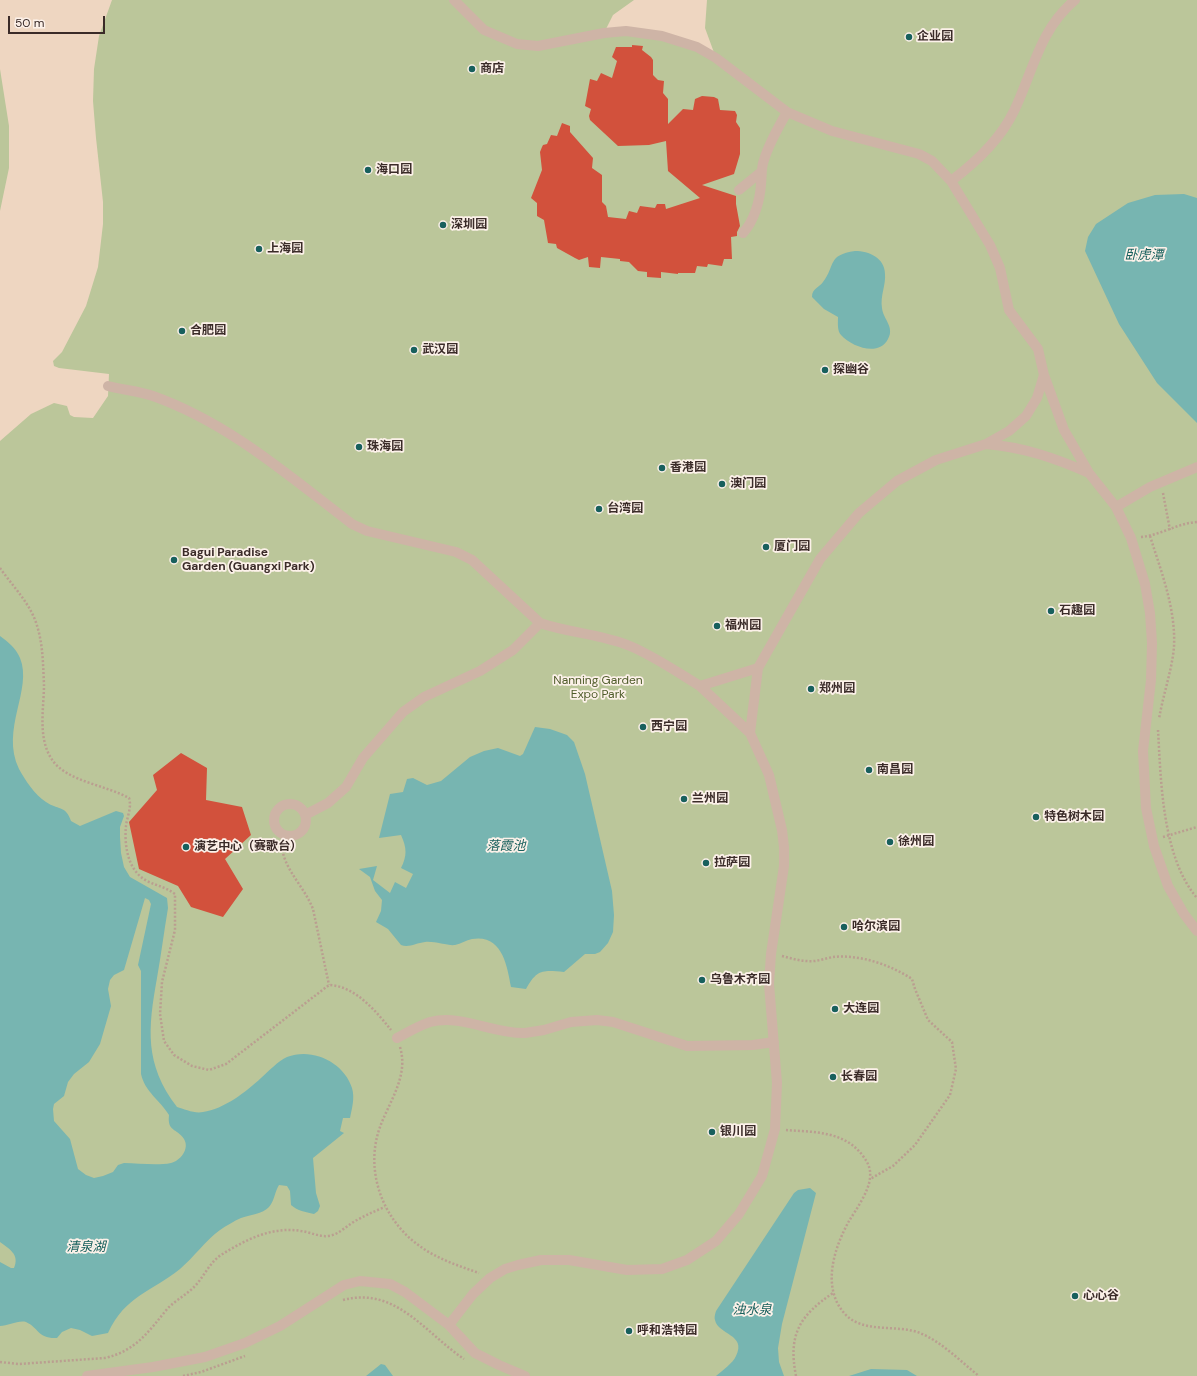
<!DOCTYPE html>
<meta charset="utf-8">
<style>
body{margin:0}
#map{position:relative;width:1197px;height:1376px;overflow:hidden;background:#f5e6dc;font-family:"DM Sans",sans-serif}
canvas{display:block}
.scale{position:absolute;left:8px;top:16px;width:97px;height:18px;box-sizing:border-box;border:2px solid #3a2b28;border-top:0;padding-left:5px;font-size:12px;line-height:14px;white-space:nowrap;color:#3a2b28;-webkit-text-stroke:3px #fcf1e9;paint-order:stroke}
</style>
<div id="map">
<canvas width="1197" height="1376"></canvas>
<div class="scale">50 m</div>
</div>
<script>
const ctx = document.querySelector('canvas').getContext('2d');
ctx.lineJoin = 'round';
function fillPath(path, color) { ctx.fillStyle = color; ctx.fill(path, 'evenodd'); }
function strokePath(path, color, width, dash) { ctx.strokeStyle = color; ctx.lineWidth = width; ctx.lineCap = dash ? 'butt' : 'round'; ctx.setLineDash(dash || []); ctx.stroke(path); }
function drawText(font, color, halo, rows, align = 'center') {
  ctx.font = font + ' "DM Sans","Noto Sans SC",sans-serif'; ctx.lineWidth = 3.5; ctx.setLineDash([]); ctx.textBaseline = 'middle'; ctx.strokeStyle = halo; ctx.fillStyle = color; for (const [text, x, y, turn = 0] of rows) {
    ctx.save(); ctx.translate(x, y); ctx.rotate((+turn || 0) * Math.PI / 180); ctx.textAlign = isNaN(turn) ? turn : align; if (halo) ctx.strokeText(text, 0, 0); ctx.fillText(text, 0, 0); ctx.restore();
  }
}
fillPath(new Path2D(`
 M0,0H1197V1376H0Z`), '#bbc69a');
fillPath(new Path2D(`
 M0,0H112L99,36L94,69L93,101L96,138L103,202V224L98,267L86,306L62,352L53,361L54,366L59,368L109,374L108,396L93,418L74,417L70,415L67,406L54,403L31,414L0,441V211L9,168V126L0,69Z
 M634,0H707L705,28L716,58L678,41L604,33L613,15Z`), '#eed6c1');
fillPath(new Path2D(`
 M1184,194L1197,198V423L1157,383L1119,324L1085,251L1088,237L1096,224L1128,203L1155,195Z
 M855,251C869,251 885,258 885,274C886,285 880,296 882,308C883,319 895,327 888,339C879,357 852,347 841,335C837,331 838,322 838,317L824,309L812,297C812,288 819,288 823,282C836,265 827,255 855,251Z
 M0,636C8,642 16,648 20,658C33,690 0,729 19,769C25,780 35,795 46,802C57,810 66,805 71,821L80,826L116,811L123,813L124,816L120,827V837L121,853L124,867L130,877L167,898L168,908C164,932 161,955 157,978C148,1028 144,1064 177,1107C184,1109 195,1114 203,1112C224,1109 246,1092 261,1078C269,1071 278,1061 287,1057C312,1047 344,1062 352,1088C355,1098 352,1108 350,1118H343L340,1131L344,1133L313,1158L316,1193L320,1206L318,1211L314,1214C305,1212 298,1211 291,1205L290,1191L287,1186L279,1185C275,1191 274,1202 269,1207C263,1214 249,1215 241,1218C234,1221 226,1226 220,1230C205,1241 194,1257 180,1269C150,1293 126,1295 108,1333L92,1336L80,1330L71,1328L62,1332L57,1338C38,1339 39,1328 26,1322C18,1320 8,1326 0,1326V1262L11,1268H14C20,1254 9,1249 0,1242ZM145,898L149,900L151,904L138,965L141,971V1074C145,1092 160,1100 169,1115C167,1132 177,1128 184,1139C190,1149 180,1161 171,1163C156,1166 138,1163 124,1163L118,1165L113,1172L103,1176L94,1178L86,1175L78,1169L70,1139L54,1121L53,1109L54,1104L64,1096L68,1082L74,1074L89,1062L100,1044L111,1006L108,989L110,980L114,975L124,970Z
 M535,727L550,729L567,735L574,742L585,774L612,891L614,915L613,932L608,943L600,952L595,954H585L564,972C543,970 537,969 526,989L511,987C507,965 502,934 472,939C466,940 461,944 455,945C448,946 435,941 425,942C416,943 409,948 401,945L388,929L376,922L381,911L382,900L375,891L370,877L359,869L377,866L373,880L390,893L395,882L406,888L413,874L401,868C407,856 407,848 401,835L379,838L390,794L403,792L407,779L413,778L427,785L441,781L470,757L484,751L498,748L520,756L523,754Z
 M810,1188L816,1193L782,1324L778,1348L779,1362L784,1376H716C722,1371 733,1363 736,1356C747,1334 718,1335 715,1320C714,1318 715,1314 716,1311L794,1193L798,1190Z
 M381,1364L385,1365L393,1376H366Z
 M871,1369L907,1370L917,1376H849Z`), '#77b5b1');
fillPath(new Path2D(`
 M632,45L643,46L642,50L651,57L653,60V75L658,80L664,81L663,93L668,99V124L683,109L693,110L695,99L702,96L714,97L718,99L720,110L735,111L737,115L736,122L740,128V154L734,174L702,185L736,196V204L740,226L737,232V236L731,237L732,259H724L722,266L708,264L707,267L697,266L695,273H678V274L661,272V278L647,277V272L638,271L629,262L620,261V259L601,257L600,268L589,267L588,257L579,260L575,258L557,248L556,244L548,243L544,220L537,216V203L531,198L542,170L540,152L542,147L543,145L547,144L551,135L557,136L562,123L570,126V132L593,158L592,168L602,175V202L606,206L608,217L626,219L629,211L637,213L640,206L655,208L657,204H665L666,209L700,198L668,171L666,141L649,145L618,146L590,120L589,116L591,109L585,106L590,79L597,81L601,73L612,78L617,61L612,57L616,47H632Z
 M181,753L207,768L206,800L242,807L251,835L225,859L243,889L223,917L191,907L178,886L139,869L129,822L157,790L153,775Z`), '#d2513c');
strokePath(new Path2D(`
 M1163,493L1170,530
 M1150,536C1161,571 1176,609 1174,647C1172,670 1163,695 1159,719
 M1141,537C1161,535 1178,523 1197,522
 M0,568C14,588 32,605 38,629C43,647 43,665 44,684C44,709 37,739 53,761C67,781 108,786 129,798C132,807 127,817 126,826C124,846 128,871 147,881C157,886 166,887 175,894V930L162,982L160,1014L164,1041L174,1055L192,1066L209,1070L226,1064L329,985C355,986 376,1011 391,1030
 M1158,730C1161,781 1162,857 1197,898
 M283,834C276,863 303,883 313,909L329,985
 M1163,837L1197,827
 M782,956C793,959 804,962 815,961C821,960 827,958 833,957C859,954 891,965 912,979L915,989L928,1020L952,1042L956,1069L950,1095L915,1145L893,1166L870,1179
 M400,1047C409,1076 389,1102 380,1127C364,1171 383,1221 421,1247C438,1259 459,1266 479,1273
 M786,1130C813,1132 845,1131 863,1156C868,1163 871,1168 870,1178C869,1191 856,1210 849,1221C834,1248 821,1288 845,1314C863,1334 898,1324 920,1333C942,1342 960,1361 979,1376
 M343,1300C396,1286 425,1333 464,1359
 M0,1362L19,1364L105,1358C136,1351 149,1331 168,1308C176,1300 186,1295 194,1287C204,1277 209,1263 221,1255C245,1240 272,1226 301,1231C310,1232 319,1237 328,1236C339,1235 347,1225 357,1220C366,1215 375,1211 385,1207
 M183,1376L201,1372L245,1356
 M796,1376C788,1335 799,1316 833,1293`), '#ba9e90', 2.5, [2, 2]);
strokePath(new Path2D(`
 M454,0L484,30L517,44L538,46L604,33L626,31L662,36L697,47L716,58L787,112L832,131L919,154L932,161L951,181L990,245L1000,268L1009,310L1038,349L1044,375L1064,430L1089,473L1116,507L1131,538L1145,584L1150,613L1152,643L1151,680L1143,751L1146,808L1154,846L1168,886L1184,914L1197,931
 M951,181C975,163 1001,138 1014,111C1033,72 1039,30 1075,0
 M739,190L761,172
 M743,233C754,221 760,201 761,184C762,175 761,168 764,160C769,143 778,128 787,112
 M108,386C123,390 139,391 153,396C229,423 289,476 352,524L367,531L456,552L472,560L540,623C569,633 601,634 630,646C654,656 677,672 700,686L758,668L750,733L769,775L782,830L784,847V866L771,954L769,984L777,1083L775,1129L762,1176L739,1214L716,1241L687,1260L662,1269L627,1270L569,1260H541L518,1265L505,1269L490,1278L473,1294L449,1325
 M986,444C1023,447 1055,458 1089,473
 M1116,507L1150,487L1197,467
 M758,668L820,559L859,513L897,481L936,460L986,444L1009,431L1026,416L1037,398L1044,375
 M700,686L750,733
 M274 820a16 16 0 1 1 32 0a16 16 0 1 1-32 0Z
 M305,815L328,803L346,787L363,758L403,712L424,697L480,671L513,650L540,623
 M397,1038C408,1032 418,1026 430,1022C462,1014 493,1034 525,1033L544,1030L571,1022L597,1020L613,1022L687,1046L753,1045L774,1042
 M87,1376L153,1367L205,1357L245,1343L280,1326L344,1285L360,1281L390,1284L405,1292L449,1325L475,1353L499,1365L525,1376`), '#ceb4a6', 10);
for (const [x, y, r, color] of [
 [909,37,4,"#18605d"],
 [472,69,4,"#18605d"],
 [368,170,4,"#18605d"],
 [443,225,4,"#18605d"],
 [259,249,4,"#18605d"],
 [182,331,4,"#18605d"],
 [414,350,4,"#18605d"],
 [825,370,4,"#18605d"],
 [359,447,4,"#18605d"],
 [662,468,4,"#18605d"],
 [722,484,4,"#18605d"],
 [599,509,4,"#18605d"],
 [766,547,4,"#18605d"],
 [174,560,4,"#18605d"],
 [1051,611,4,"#18605d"],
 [717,626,4,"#18605d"],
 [811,689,4,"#18605d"],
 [643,727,4,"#18605d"],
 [869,770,4,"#18605d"],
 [684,799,4,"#18605d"],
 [1036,817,4,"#18605d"],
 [890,842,4,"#18605d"],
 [186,847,4,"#18605d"],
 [706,863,4,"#18605d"],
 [844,927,4,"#18605d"],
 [702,980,4,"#18605d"],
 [835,1009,4,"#18605d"],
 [833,1077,4,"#18605d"],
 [712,1132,4,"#18605d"],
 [1075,1296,4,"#18605d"],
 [629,1331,4,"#18605d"]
]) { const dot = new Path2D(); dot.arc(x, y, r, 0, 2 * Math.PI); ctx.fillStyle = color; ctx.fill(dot); strokePath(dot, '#fcf1e9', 1.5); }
drawText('bold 12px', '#3a2b28', '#fcf1e9', [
 ["企业园",917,37],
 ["商店",480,69],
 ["海口园",376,170],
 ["深圳园",451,225],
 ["上海园",267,249],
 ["合肥园",190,331],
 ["武汉园",422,350],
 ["探幽谷",833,370],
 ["珠海园",367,447],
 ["香港园",670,468],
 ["澳门园",730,484],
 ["台湾园",607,509],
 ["厦门园",774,547],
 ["Bagui Paradise",182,553],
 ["Garden (Guangxi Park)",182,567],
 ["石趣园",1059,611],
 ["福州园",725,626],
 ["郑州园",819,689],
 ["西宁园",651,727],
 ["南昌园",877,770],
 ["兰州园",692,799],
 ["特色树木园",1044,817],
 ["徐州园",898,842],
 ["演艺中心（赛歌台）",194,847],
 ["拉萨园",714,863],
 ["哈尔滨园",852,927],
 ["乌鲁木齐园",710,980],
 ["大连园",843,1009],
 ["长春园",841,1077],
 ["银川园",720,1132],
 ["心心谷",1083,1296],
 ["呼和浩特园",637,1331]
], 'left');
drawText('12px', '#4e5b29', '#fcf1e9', [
 ["Nanning Garden",598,681],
 ["Expo Park",598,695]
]);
drawText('italic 13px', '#18605d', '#fcf1e9', [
 ["卧虎潭",1144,256],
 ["落霞池",506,847],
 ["清泉湖",86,1248],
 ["浊水泉",752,1311]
]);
</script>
